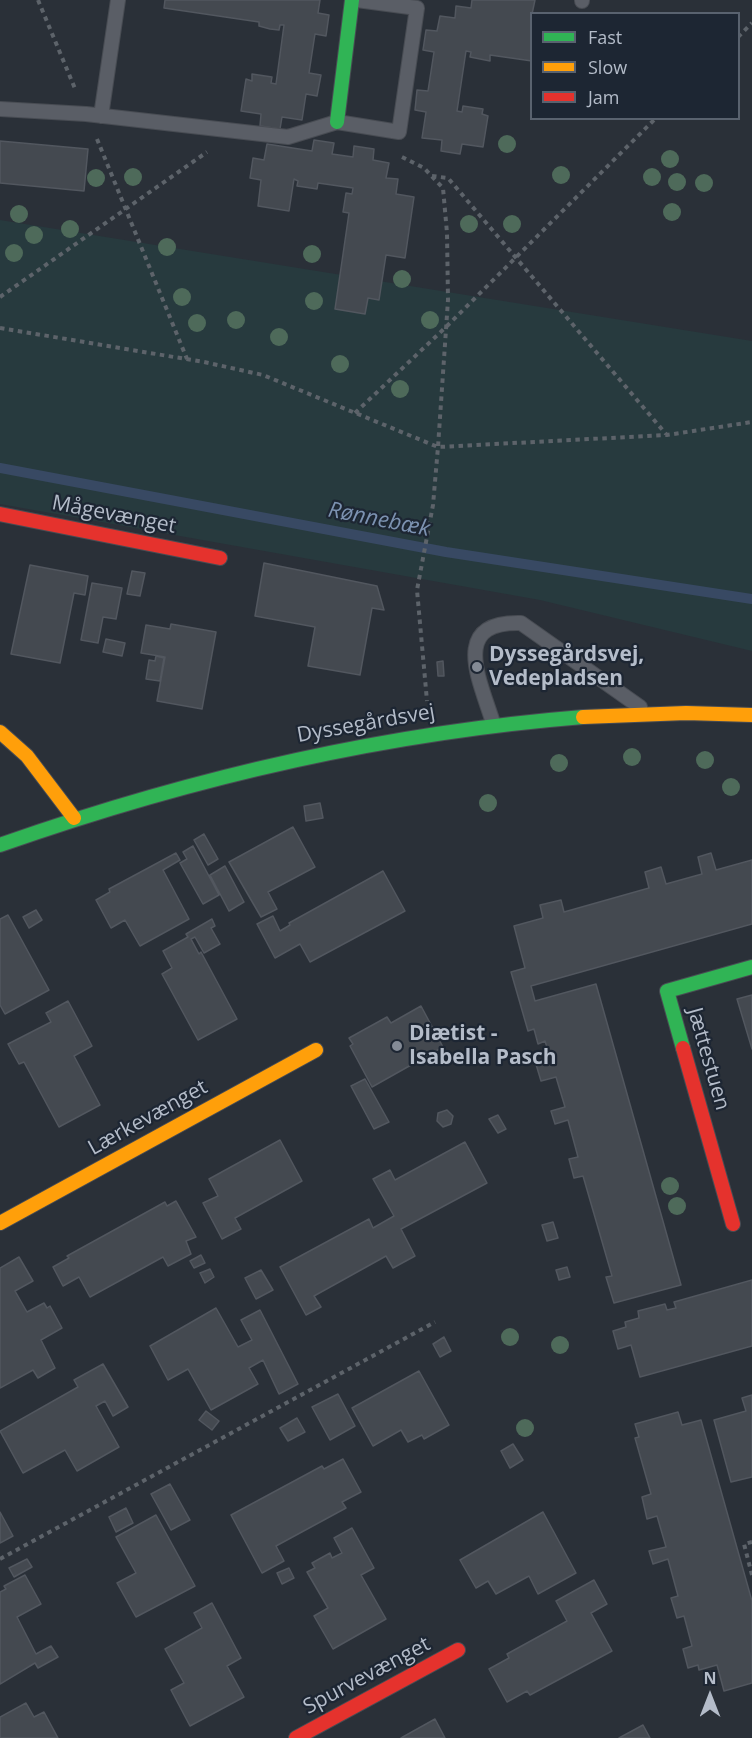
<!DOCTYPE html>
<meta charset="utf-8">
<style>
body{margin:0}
#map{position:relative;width:752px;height:1738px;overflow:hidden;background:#2a3038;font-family:"Open Sans",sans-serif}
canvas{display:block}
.legend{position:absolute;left:530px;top:12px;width:210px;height:108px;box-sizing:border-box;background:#1d2633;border:2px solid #59626f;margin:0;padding:8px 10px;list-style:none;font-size:18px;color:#b4bcc9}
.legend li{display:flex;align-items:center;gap:12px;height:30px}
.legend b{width:30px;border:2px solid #59626f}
.north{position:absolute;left:680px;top:1666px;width:60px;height:60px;-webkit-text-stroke:4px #1d2633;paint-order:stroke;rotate:0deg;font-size:16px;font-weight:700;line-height:24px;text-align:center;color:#b4bcc9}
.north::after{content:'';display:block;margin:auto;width:21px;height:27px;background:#b4bcc9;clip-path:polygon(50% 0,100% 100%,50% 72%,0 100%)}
</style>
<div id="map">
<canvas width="752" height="1738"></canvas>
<ul class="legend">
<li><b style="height:8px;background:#30b455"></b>Fast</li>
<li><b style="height:8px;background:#ff9f0a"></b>Slow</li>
<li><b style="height:8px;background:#e5322d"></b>Jam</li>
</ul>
<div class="north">N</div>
</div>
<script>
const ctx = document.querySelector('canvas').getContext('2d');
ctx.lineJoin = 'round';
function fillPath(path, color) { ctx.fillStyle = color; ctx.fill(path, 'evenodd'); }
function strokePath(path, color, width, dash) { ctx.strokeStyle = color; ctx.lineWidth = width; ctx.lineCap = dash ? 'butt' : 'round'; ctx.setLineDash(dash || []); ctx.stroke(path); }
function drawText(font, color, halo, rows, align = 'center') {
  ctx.font = font + ' "Open Sans",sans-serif'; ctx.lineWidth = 4.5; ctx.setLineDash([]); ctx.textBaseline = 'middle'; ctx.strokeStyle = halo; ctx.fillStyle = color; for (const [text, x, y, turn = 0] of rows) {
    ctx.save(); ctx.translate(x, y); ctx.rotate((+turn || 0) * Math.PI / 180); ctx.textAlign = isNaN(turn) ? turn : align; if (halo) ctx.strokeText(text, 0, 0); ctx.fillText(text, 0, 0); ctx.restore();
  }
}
fillPath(new Path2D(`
 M0,220L752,341V651L540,600L0,504Z`), '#273a3e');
strokePath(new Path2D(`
 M0,468L446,552L752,599`), '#384963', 10);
const building = new Path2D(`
 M165,0H320L318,13L329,15L326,36L315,34L309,73L321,75L317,96L306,94L302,120L282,117L280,129L260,126L261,114L241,111L246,79L252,81V74L272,77L271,83L276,84L284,25H280L279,30L270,29L259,26V22L164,8Z
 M472,0H535L532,14V61L490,55V61L470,57L471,52L466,51L457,111L462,112L463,106L483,109L482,114L488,116L483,147L462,144L460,154L441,151L442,140L422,138L426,112L415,110L417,90L428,91L434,52L423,50L426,30L437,31L440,16L455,18L456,6L471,8Z
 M314,140L334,143L332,154L353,157L354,146L374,149L373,160L389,163L386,178L398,179L396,194L414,197L405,258L386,255L379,300L368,298L365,314L335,309L349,213L343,212L346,193L352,194L353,188L318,183L317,189L304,187L297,186L298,181L294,179L289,211L258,206L261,180L250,178L253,158L264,160L267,144L312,151Z
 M0,141L88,149L84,191L0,183Z
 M264,563L377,586L384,610L372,608L360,675L308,666L315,627L255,616Z
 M30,565L88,576L85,595L74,593L60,663L11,654Z
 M132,571L145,573L140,596L127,594Z
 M92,583L122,588L116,619L103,617L98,643L81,640Z
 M171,624L216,632L202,709L157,701L165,657L141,653L146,625L170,629Z
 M106,639L125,643L122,656L103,652Z
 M156,656L164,658L160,681L146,679L149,660L155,661Z
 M443,661L444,676H438L437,662Z
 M320,803L323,818L306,821L304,806Z
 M293,827L315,867L268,892L277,909L261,917L229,862Z
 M204,834L218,859L208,865L194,840Z
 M193,846L219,895L203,904L180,863L187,859L183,852Z
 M176,853L180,860L163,870L189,919L140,946L125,920L111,928L96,900L110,892L109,889Z
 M711,853L716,870L752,860V924L531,986L535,1001L596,984L681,1285L614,1303L606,1277L612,1276L583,1176L574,1178L569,1159L578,1157L568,1120L555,1124L551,1111L565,1107L556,1077L541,1081L535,1061L550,1057L545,1041L538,1044L534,1029L528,1031L511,972L525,968L514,926L543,918L540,905L561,900L564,912L649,888L645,872L661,867L666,884L702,874L698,857Z
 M225,866L244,902L229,911L210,875Z
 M383,871L405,911L310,962L300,944L275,958L257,924L273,916L280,931L290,925L289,923Z
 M36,910L42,920L29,928L23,917Z
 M8,915L49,990L5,1014L0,1005V919Z
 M212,919L215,926L211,928L220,944L204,953L195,937L191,939L199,954L201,952L237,1019L198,1040L162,974L172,968L163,951L188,937L186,934Z
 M752,995V1049L737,999Z
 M68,1001L92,1046L74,1056L100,1105L59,1127L24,1062L19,1064L8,1044L51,1022L46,1013Z
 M421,1006L443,1047L372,1087L350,1046L353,1044L349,1038L387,1017L391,1023Z
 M365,1079L389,1122L374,1129L351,1086Z
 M447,1110L453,1116L451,1124L443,1127L437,1121L438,1113Z
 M498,1115L506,1129L498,1133L489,1119Z
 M280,1140L302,1181L235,1218L241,1229L222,1239L203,1203L218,1196L209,1179Z
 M465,1142L487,1183L401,1229L415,1256L393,1268L386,1256L314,1296L321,1307L306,1315L280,1267L369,1219L373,1228L394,1216L373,1179L390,1170L395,1180Z
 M176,1201L196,1237L186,1241L191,1254L168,1266L163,1257L90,1297L79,1277L63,1286L53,1267L69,1258L67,1256L165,1202L167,1206Z
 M553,1222L558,1238L547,1241L542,1225Z
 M201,1255L205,1263L194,1268L190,1261Z
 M19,1257L33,1281L15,1291L27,1312L44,1303L47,1308L50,1306L62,1328L41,1340L55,1368L38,1378L33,1370L0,1388V1268Z
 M567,1267L570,1277L559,1280L556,1270Z
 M210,1269L214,1277L205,1283L200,1273Z
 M261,1270L273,1290L256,1299L245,1278Z
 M752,1280V1346L640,1377L631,1345L618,1349L613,1331L626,1327L625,1322L639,1318L638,1311L665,1304L667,1310L676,1308L674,1302Z
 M216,1308L238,1347L252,1340L241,1320L260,1310L298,1384L279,1394L263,1360L249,1368L258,1384L211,1410L188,1369L168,1380L150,1346Z
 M444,1337L451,1351L440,1357L433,1344Z
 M103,1364L128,1407L113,1416L105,1401L96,1406L119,1447L77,1471L65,1450L23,1473L0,1431L78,1387L74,1380Z
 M419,1371L449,1425L424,1439L422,1435L408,1442L401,1430L373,1446L352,1408Z
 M338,1394L355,1426L330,1440L312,1407Z
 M752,1395V1477L731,1482L714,1420L746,1411L742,1398Z
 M206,1411L219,1421L212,1430L199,1420Z
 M678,1412L682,1425L701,1420L752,1601V1683L724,1691L717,1665L699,1670L698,1665L688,1668L683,1649L692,1646L684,1616L677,1618L671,1598L678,1596L668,1559L653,1564L649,1551L666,1547L657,1516L647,1519L642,1497L651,1494L635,1438L639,1437L635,1424Z
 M297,1418L305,1432L288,1441L280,1428Z
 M513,1444L523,1460L510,1468L501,1451Z
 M343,1459L361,1492L342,1502L346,1508L276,1546L284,1561L262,1573L231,1515L322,1466L324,1469Z
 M170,1484L190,1520L171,1530L151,1494Z
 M126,1508L133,1523L116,1532L109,1517Z
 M0,1512L13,1536L0,1543Z
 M543,1512L576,1573L538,1594L529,1576L496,1594L488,1581L476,1588L460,1560Z
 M156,1515L195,1586L136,1617L117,1583L136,1573L116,1537Z
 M352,1528L374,1568L361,1575L386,1619L333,1649L314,1616L328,1608L307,1572L315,1568L312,1563L330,1553L332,1558L342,1553L334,1538Z
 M27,1559L32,1567L14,1577L9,1568Z
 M289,1568L294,1578L282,1584L277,1573Z
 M25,1575L41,1604L17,1617L36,1654L51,1646L58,1657L38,1668L35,1663L0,1684V1592L6,1589L4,1586Z
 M594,1580L607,1604L591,1613L612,1651L530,1695L527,1691L507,1702L489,1669L509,1658L507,1654L567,1621L556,1601Z
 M212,1603L241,1658L227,1666L244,1697L190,1726L171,1690L184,1683L165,1649L202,1628L194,1613Z
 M26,1703L34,1717L44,1712L58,1738H0V1717Z
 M435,1719L445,1738H401Z
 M643,1725L650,1738H619Z`);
fillPath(building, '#444950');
strokePath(building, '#52575f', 1.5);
const lane = new Path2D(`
 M582,1V0
 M0,109L86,114L288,137L337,122L399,132L417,8L357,0
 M101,116L118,0
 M494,726C481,682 448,621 521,623L640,707`);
const fast = new Path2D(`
 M337,122L352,0
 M0,845C190,778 383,733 583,717
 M683,1048L667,991L752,967`);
const slow = new Path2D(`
 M583,717L686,713L752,715
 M0,732L27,756L74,818
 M0,1223L316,1050`);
const jam = new Path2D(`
 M0,514L220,558
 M683,1048L733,1224
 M296,1738L458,1650`);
strokePath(lane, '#484c53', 16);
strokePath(fast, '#484c53', 16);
strokePath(slow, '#484c53', 16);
strokePath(jam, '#484c53', 16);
strokePath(new Path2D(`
 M38,0L76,91
 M738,37L752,23
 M97,139L187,359
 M402,157L424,168L443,188L447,233L448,300L438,447L433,505L417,590L427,701
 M432,176L448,178L666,434
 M0,297L207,152
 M0,328L204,362L263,375L438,447L667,435L752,422
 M355,413L447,326L656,118
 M752,1542L744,1544L752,1575
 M0,1559L435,1322`), '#5d636a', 4, [4.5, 4.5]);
strokePath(lane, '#5a5e66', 14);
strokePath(fast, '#30b455', 14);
strokePath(slow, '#ff9f0a', 14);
strokePath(jam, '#e5322d', 14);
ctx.fillStyle = '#4e6a5a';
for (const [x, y] of [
 [507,144],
 [670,159],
 [561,175],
 [133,177],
 [652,177],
 [96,178],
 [677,182],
 [704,183],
 [672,212],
 [19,214],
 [469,224],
 [512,224],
 [70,229],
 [34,235],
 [167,247],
 [14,253],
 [312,254],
 [402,279],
 [182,297],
 [314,301],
 [236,320],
 [430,320],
 [197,323],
 [279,337],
 [340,364],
 [400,389],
 [632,757],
 [705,760],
 [559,763],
 [731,787],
 [488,803],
 [670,1186],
 [677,1206],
 [510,1337],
 [560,1345],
 [525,1428]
]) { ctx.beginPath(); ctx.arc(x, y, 9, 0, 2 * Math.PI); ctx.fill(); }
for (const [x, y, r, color] of [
 [477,667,6,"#848b96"],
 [397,1046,6,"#848b96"]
]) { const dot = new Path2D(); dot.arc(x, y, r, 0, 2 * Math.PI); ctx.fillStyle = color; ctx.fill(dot); strokePath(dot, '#1d2633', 2); }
drawText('21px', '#b4bcc9', '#1d2633', [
 ["Mågevænget",114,515,11],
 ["Dyssegårdsvej",366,724,-10],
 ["Jættestuen",708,1059,74],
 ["Lærkevænget",148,1118,-29],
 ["Spurvevænget",367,1676,-28]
]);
drawText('bold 21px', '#b4bcc9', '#1d2633', [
 ["Dyssegårdsvej,",489,655],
 ["Vedepladsen",489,679],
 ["Diætist -",409,1034],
 ["Isabella Pasch",409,1058]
], 'left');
drawText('italic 22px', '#7c92b1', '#1d2633', [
 ["Rønnebæk",379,520,11]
]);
</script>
